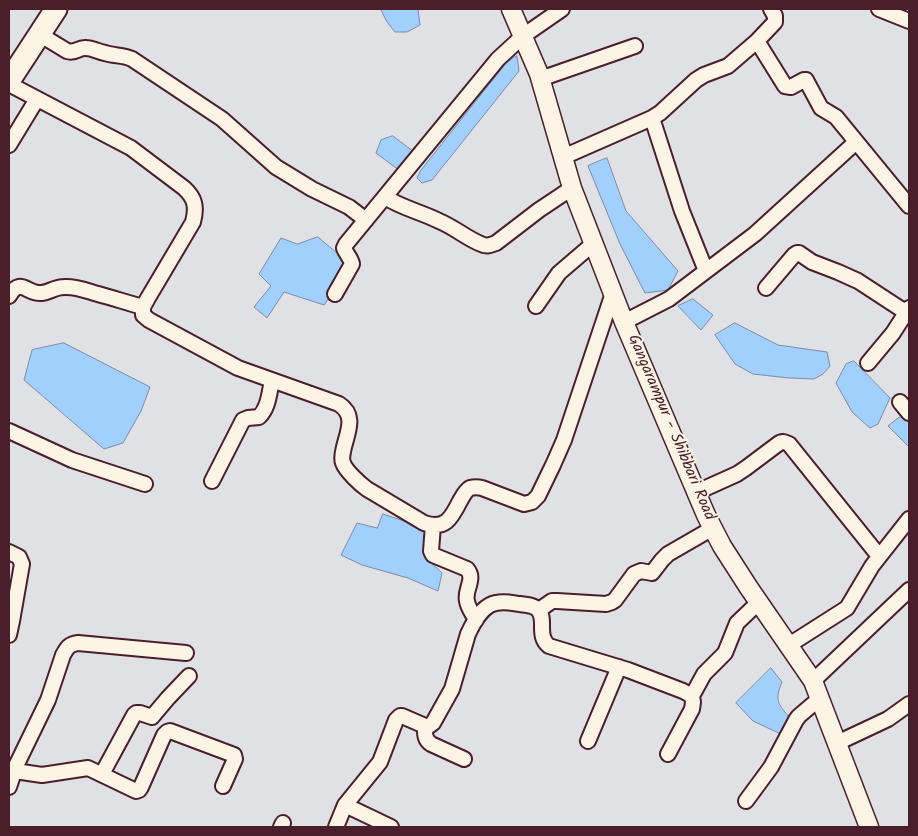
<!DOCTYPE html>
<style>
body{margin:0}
#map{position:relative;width:918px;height:836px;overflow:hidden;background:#e0e1e4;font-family:Kalam,sans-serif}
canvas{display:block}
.frame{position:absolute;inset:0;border:10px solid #4a1f2b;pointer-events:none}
</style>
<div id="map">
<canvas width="918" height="836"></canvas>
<div class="frame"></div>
</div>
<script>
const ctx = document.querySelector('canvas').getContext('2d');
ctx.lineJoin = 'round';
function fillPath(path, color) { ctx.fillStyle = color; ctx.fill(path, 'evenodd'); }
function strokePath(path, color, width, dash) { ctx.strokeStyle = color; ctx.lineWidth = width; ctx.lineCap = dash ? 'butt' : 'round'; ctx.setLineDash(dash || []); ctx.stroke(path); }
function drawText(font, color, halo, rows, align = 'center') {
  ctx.font = font + ' Kalam,sans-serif'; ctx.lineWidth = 4; ctx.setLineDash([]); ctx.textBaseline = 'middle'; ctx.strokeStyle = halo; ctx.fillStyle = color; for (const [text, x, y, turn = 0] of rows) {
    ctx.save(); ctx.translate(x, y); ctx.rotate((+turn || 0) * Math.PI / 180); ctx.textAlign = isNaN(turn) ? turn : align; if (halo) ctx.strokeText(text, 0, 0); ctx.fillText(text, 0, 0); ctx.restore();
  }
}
const water = new Path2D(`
 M381,9H418L420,25L407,32H395L387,22Z
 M517,56L519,71L432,180L422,183L417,178L421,170L507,62Z
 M393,136L414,152L400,171L376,153L381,140Z
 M607,158L626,211L678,271L668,290L645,293L620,244L588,166Z
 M318,237L345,260L350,267L324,305L284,292L267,318L254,307L271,286L259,274L281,238L297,244Z
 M693,299L713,315L701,330L678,306Z
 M735,323L778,345L827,352L830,366L823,374L814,379L789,378L753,374L735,364L715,335Z
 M64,343L150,387L141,411L123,443L104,449L24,380L32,350Z
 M854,361L890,398L878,424L870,428L852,412L836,383L846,364Z
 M909,414V447L888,426L898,418Z
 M383,514L431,530L428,560L442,573L438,591L408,578L362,565L341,555L357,523L377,528Z
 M771,668L782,682C773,703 780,705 793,722L785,736L753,721L736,703Z`);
fillPath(water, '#a1d0fd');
strokePath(water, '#7e89a9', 1);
const minor = new Path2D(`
 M879,9L909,21
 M39,34L67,51C76,54 78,47 86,48C92,48 99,52 105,53C114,56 123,55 132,59L222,119L276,167L312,189L349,207L366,220
 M757,41L775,22V16L771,9
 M540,79L635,46
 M9,84L131,148L184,188C195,198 197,207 193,222L148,298L143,307V315L149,320L238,368L339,404C356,415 348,431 344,447C343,452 341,458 343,463C346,471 360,484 367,489L424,523C445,530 451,519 460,501C463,496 465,491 470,488C474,487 478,487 482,488L524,504L532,502L538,496L553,465L564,440L613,293
 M652,118L682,211L706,271
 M9,145L37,99
 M563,157L652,118L660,113L696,80L704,75L728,66L757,41L785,86L791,87L804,80H806L821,108L836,117L909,206
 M385,197C402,208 421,212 439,221C454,227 466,238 481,244C487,247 490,245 496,243L539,210L572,188
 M766,288L794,255L797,253H799L812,262L838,272L858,281L907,313
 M335,294L352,264C351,258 346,254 344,248L346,244L498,59L523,36L562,9
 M9,296C21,276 27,295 42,293C50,292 55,287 64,287C76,286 87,291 98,294C113,298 128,303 143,307
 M536,306L559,273L594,243
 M624,322L669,299L755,234L856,142
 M868,363L893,333L909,308
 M900,402L909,413
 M9,431L72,460L145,484
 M212,481L243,420L248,418L259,417C269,407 269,393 272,381
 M697,492L737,474L746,468L778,444C782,441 784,442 789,444L879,556
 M433,525L431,551L433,555L467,569C476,579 464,590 467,601C468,608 473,614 476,620
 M9,552L19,557L22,564L12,621L9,635
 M539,610L552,601H557L606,604L612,602L615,600L634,574L641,571L652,573L662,560L668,554L713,528
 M789,645L847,608L872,566L909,519
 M813,681L909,590
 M692,696L704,674L725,653L737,623L759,602
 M425,726C425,733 424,739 431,744L464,759
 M588,741L619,667
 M837,743L888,719L909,704
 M15,771L42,775L88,768L136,791L139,790L141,787L164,735L167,732L170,731L234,755L235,759L223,786
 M102,774L134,715L136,713H140L152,717L168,698L189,676
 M9,787L16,766L48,700L63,655C67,648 69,644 78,643L186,653
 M746,801L771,767L796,720L799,716L819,699
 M345,805L391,827
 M281,827L283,823
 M336,827L345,805L380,762L396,720L400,716H402L425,726H429L433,723L452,689L468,634C473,623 483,605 496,603C504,601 512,603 520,604C526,605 534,605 538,610C547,619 536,636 549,646L628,670L683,691L692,696L693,702L692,709L668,754`);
const major = new Path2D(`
 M511,9L539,74L572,188L624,322L706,515L722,546L749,588L813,681L869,827`);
const highway = new Path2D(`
 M9,81L56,9`);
strokePath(minor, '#4a1f2b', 18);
strokePath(major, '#4a1f2b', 21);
strokePath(highway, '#4a1f2b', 25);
strokePath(minor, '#fcf5e5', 14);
strokePath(major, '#fcf5e5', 18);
strokePath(highway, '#fcf5e5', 21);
drawText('16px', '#4a1f2b', '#fcf5e5', [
 ["Gangarampur - Shibbari Road",670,428,67]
]);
</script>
